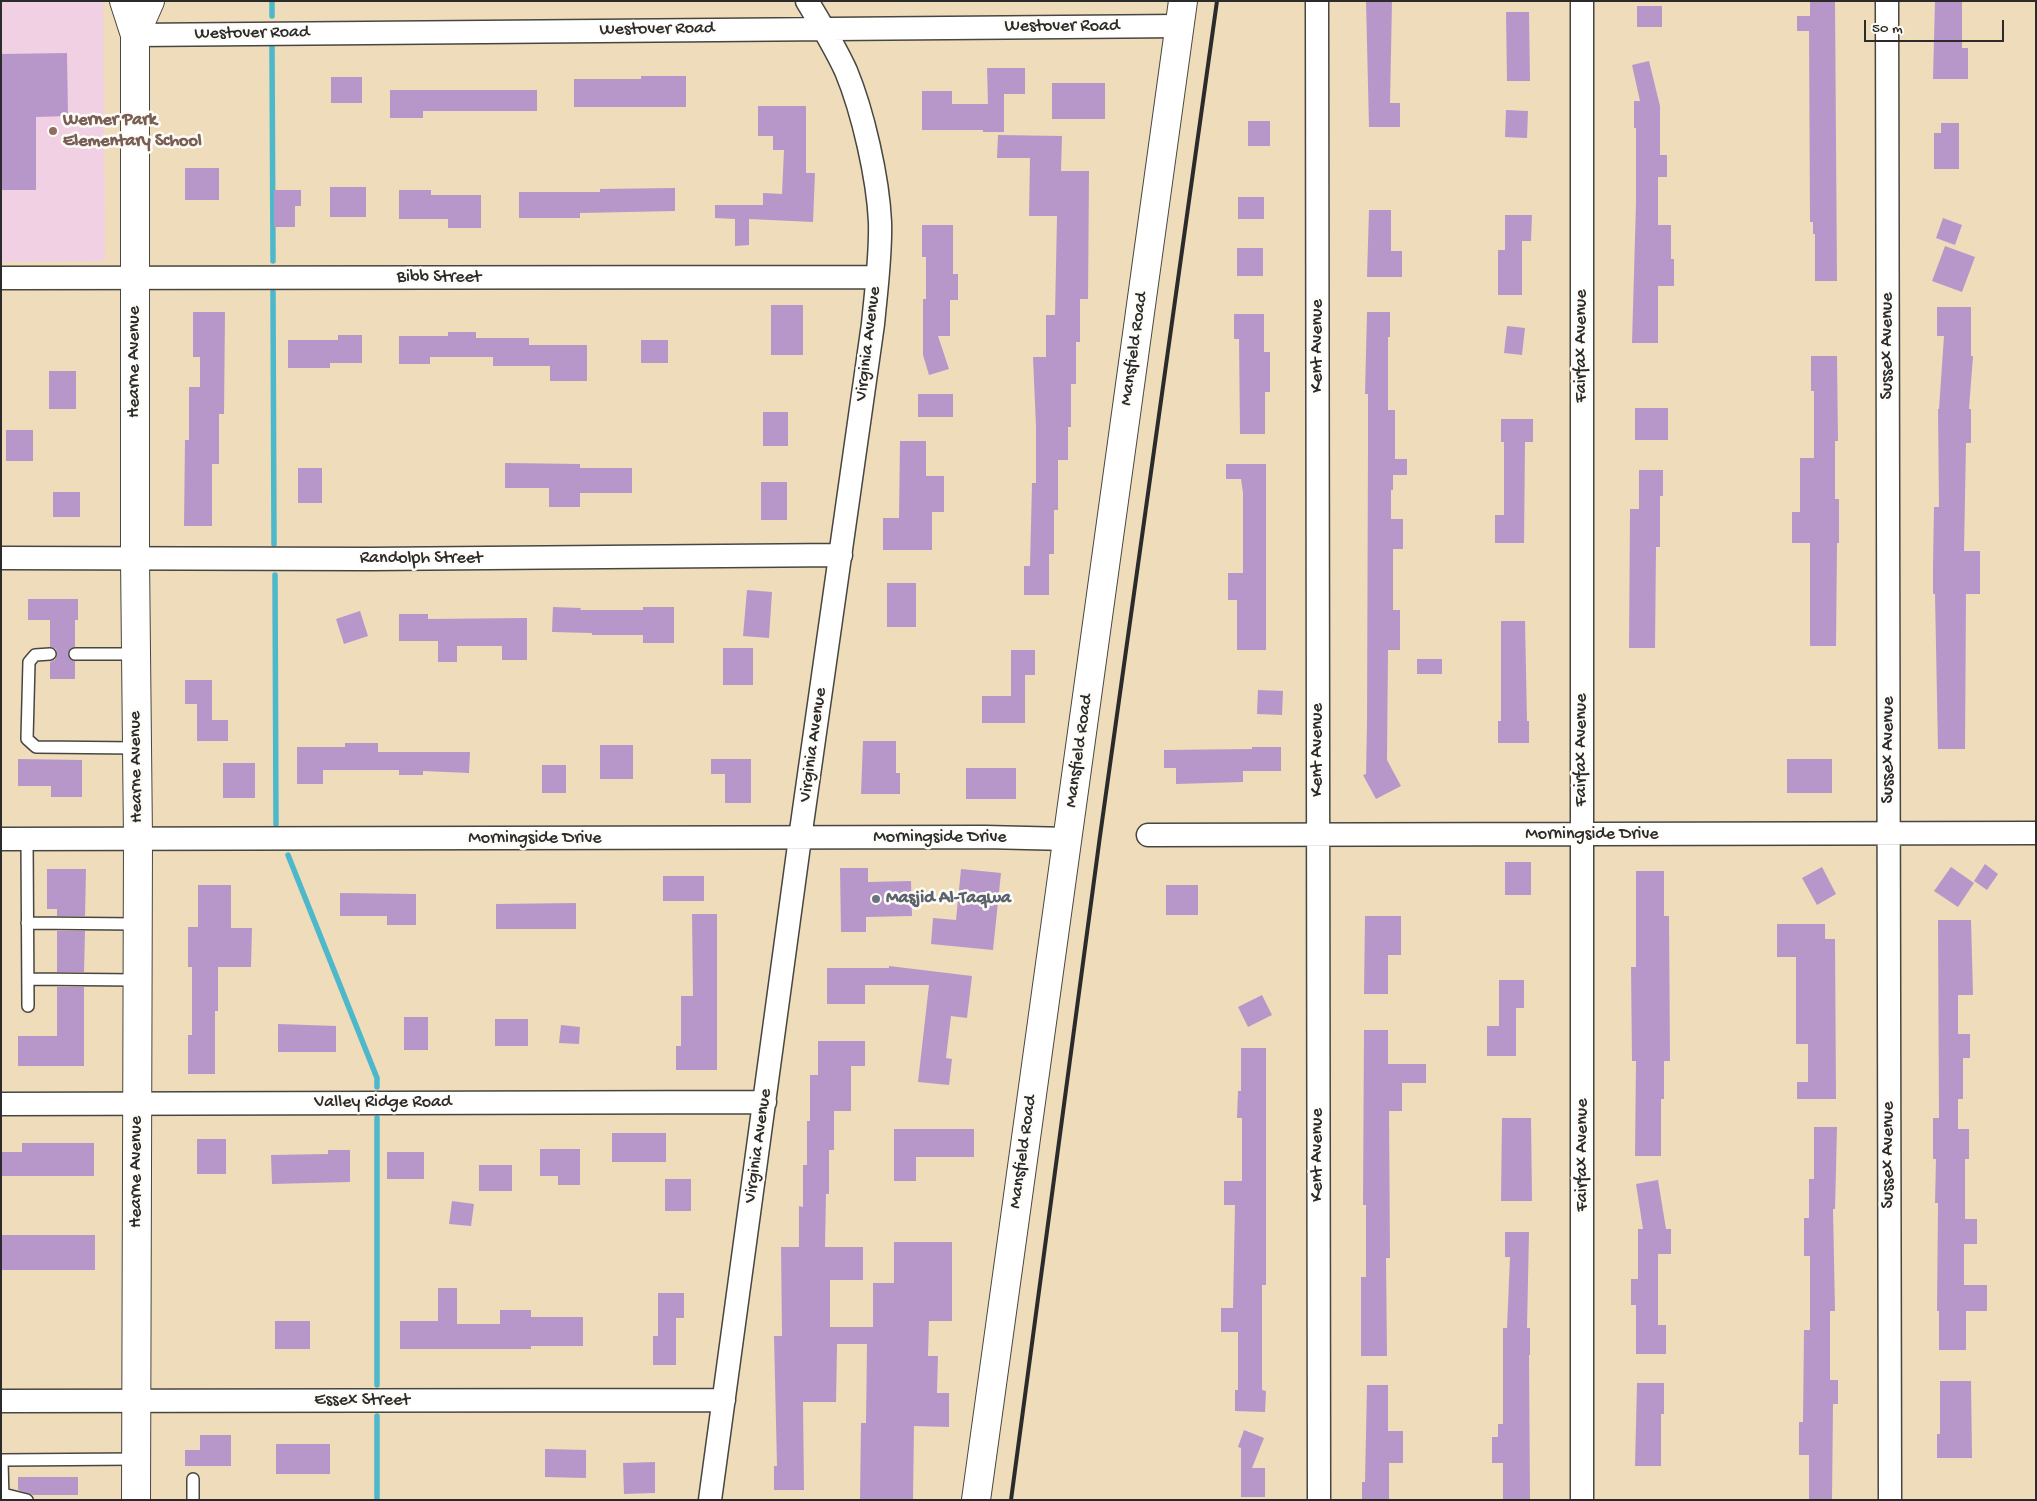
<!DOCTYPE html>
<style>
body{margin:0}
#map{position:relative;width:2037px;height:1501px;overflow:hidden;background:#efdcba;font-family:"Gochi Hand",sans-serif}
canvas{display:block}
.frame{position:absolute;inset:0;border:2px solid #2b2b2b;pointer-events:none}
.scale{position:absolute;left:1864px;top:20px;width:140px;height:22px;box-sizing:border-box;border:2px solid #2b2b2b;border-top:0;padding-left:6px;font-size:15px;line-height:18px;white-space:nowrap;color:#2b2b2b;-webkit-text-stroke:4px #fdfcf7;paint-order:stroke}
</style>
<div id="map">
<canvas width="2037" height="1501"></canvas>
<div class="frame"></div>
<div class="scale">50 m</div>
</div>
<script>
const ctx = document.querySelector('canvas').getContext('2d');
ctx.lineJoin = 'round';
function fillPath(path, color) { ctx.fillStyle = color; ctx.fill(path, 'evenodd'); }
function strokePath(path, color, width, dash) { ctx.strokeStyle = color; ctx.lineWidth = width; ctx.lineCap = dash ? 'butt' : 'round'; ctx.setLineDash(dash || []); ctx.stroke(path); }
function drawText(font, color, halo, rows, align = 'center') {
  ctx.font = font + ' "Gochi Hand",sans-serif'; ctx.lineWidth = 5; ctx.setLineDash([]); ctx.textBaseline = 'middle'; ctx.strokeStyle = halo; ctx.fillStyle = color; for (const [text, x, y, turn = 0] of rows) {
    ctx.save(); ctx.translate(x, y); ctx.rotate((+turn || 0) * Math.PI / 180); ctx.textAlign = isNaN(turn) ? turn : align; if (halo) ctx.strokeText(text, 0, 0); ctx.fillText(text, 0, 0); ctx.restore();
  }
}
fillPath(new Path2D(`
 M1,1H103L105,261L1,262Z`), '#f1d0e4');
strokePath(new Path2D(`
 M272,1V16
 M272,47L273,261
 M273,292L274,544
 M275,575L276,824
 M288,855L377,1078V1087
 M377,1118V1385
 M377,1500V1416`), '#4eb8cb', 5.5);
fillPath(new Path2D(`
 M1366,1H1392L1390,103H1400V127H1369Z
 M1810,1H1835L1837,281H1815V234H1813V222H1810L1809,31H1797V16H1810Z
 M1935,1H1962V48H1968V79H1933Z
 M1637,6H1662V27H1637Z
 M1506,12H1529L1530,81H1507Z
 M67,53L68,116L36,117V190H1V54Z
 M1649,61L1660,106V155H1667V177H1658V225H1671V259H1674V286H1658V343H1632L1636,203V128H1634V101H1640L1632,65Z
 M987,68H1025V94H1004V132H983V130H922V91H952V104H988Z
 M641,76H686V107H574V79H641Z
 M331,77H362V103H331Z
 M1052,83H1105V119H1052Z
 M390,90H537V111H423V118H390Z
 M758,106H806V173H815L813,222L749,219V245L735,246V219L715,218V205H763V193L782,194L784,150H773V136H758Z
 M1506,110L1528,111L1527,138L1505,137Z
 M1248,121H1270V146H1248Z
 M1941,123H1959V169H1934V133H1941Z
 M998,135L1062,136L1061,171H1089L1088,299H1080V342H1076V384H1071V427H1068V460H1058V510H1054V554H1049V595H1024V566H1030L1032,483H1036V427L1033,357H1046V315H1055L1057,216H1029L1030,158H997Z
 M185,168H219V200H185Z
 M330,187H366V217H330Z
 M675,188V211L580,213V218H519V192H600V189Z
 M274,190H301V206H295V227H274Z
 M399,190H431V195H481V228H448V219H399Z
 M1238,197H1264V219H1238Z
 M1369,210H1391V251H1402V277H1367Z
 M1505,215H1532L1531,241H1522V295H1498V250H1505Z
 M1943,218L1962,225L1955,245L1936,238Z
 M922,225H953V274H958V300H950V336H938L949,369L929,375L923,355V299H926V257H922Z
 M1945,246L1975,257L1962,292L1932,281Z
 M1237,248H1263V276H1237Z
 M771,305H803V355H771Z
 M1937,307H1971V356H1973L1969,409H1971V443H1966L1964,551H1980V594H1966L1965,749H1938L1935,594H1933V564L1934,507H1939L1938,409H1939L1944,336H1937Z
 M193,312H225L224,414H219V464H212V526H184L185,440H189V387H200V357H193Z
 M1367,312H1390V337H1388V410H1395V459H1407V475H1393V490H1391V519H1403V549H1393V610H1400V650H1388L1387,760L1401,786L1376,799L1363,775L1366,774L1367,722L1368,447V394H1365Z
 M1234,314H1264V352H1270V392H1265V434H1240L1239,339H1234Z
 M1507,326L1525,328L1522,355L1504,353Z
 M448,332H476V338H529V345H587V381H550V366H493V357H430V364H399V336H448Z
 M338,335H362V363H330V368H288V340H338Z
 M641,340H668V363H641Z
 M1811,356H1837L1838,441H1835V499H1839V543H1837L1836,646H1810V543H1792V512H1800V458H1814V391H1811Z
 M49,371H76V409H49Z
 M918,394H953V417H918Z
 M1635,408H1668V440H1635Z
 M763,412H788V446H763Z
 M1501,419H1533V442H1525L1524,543H1495V515H1504V442H1501Z
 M6,430H33V461H6Z
 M900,441H926V476H944V512H932V550H883V518H899Z
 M505,463L580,464V468H632V493H580V507H549V488H505Z
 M1226,464H1266V650H1237V600H1228V573H1243V493L1241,479H1226Z
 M298,468H322V503H298Z
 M1639,470H1663V496H1660V547H1656L1655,648H1629L1630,509H1639Z
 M761,482H787V520H761Z
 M53,492H80V517H53Z
 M887,583H916V627H887Z
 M747,590L772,592L769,638L743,636Z
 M28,599H78V620H75V647L71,648L68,654L69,658L75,661V679H50V662L55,660L57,654L56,649L50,647V620H28Z
 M553,607L581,608L580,610H643V607H674V643H643V635H592V633L552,632Z
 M360,611L368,636L344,644L336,619Z
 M399,614H428V619L527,618V660H502V646H457V662H438V641H399Z
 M1501,621H1525L1527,721H1529V743H1498V721H1501Z
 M723,648H753V685H723Z
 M1011,650H1035V675H1025V723H982V696H1011Z
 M1417,659H1442V674H1417Z
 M185,680H212V720H228V741H197V704H185Z
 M1258,690L1283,691L1282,715L1257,714Z
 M863,741H896V773H900V794H861Z
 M345,743H378V752H470L469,773L423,771V775H399V770H323V784H297V747H345Z
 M600,745H633V779H600Z
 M1252,747H1281V771H1243V782L1176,784V768H1164V750L1252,749Z
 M18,759L82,760V797H51V786H18Z
 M711,759H751V803H725V774H711Z
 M1787,759H1832V793H1787Z
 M223,763H255V798H223Z
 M542,765H566V793H542Z
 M966,768H1016V799H966Z
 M1505,862H1531V895H1505Z
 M1985,864L1998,874L1987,890L1974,881Z
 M1822,867L1836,894L1817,905L1802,878Z
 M1951,867L1974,883L1958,907L1934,891Z
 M840,868H868V882L911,881L912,916L866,917V932H841Z
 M47,869H86L85,916H57V909H47Z
 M961,869L1001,873L993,950L931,944L933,918L956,920Z
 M1636,871H1664V916H1669L1670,1061H1664V1099H1661V1156H1635L1636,1061H1632L1631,967H1636Z
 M663,876H704V901H663Z
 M198,885H231V928H252L251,967H218V1011H215V1074H188V1035H192V967H188V927H198Z
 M1166,885H1198V915H1166Z
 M340,893L416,894V925H387V916H340Z
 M576,903V929H496V904Z
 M692,914H717V1070H676V1046H681V996H693Z
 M1365,916H1401V955H1388V994H1364Z
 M1938,920H1971L1973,995H1958V1034H1970V1058H1963V1099H1958V1129H1969V1159H1965V1219H1977V1244H1964V1285H1987V1311H1966V1350H1939V1311H1937L1938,1203H1935L1936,1159H1933V1118H1939Z
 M1777,924H1825V939H1835L1836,1099H1797V1082H1808V1044H1796V957H1777Z
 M57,931H85L84,972H57Z
 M889,966L972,976L967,1018L951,1016L946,1058L952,1059L949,1085L918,1082L929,985H865V1004H827V968H889Z
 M1499,980H1524V1008H1516V1056H1487V1026H1499Z
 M57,987H84V1066H18V1036H57Z
 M1262,995L1272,1015L1248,1027L1238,1007Z
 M404,1017H428V1050H404Z
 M495,1019H528V1046H495Z
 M278,1024L336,1026V1052H278Z
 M561,1025L580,1027L579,1044L559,1043Z
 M1364,1030H1388V1064H1426V1083H1402V1111H1389L1390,1258H1386L1387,1356H1361V1277H1366V1205H1363Z
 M818,1041H865V1066H851V1111H834V1150H829V1194H826L825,1247H863V1280H830V1327H873V1283H894V1242H952V1321H929L928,1356H938L937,1393H949V1427L914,1426L913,1500H860L861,1423H866L867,1344H837L836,1402H803L804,1490H774V1466H777L774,1336H782L781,1247H799V1206L803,1207V1165H807V1121H810V1075H818Z
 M1241,1048H1266V1285H1262V1390L1266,1391L1265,1412L1235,1411V1390H1238V1332H1221V1308H1233L1235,1205H1224V1181H1242V1118H1237L1238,1091H1241Z
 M1502,1118H1531L1532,1201H1501Z
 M1814,1127H1837L1835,1209H1833L1835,1311H1830V1380H1838V1404H1833L1832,1500H1809V1455H1799V1422H1803L1804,1330H1810V1256H1804V1218H1809V1179H1814Z
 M894,1129H974V1157H916V1181H894Z
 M612,1133H666V1162H612Z
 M197,1139H226V1174H197Z
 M22,1143H94V1176H1V1152H22Z
 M540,1149H580V1185H558V1176H540Z
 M328,1150H350V1182L272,1184L271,1155L328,1154Z
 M387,1152H424V1179H387Z
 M479,1165H512V1191H479Z
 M665,1179H691V1211H665Z
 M1658,1180L1666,1229H1671V1254H1658V1325H1666V1354H1636V1305H1631V1279H1638V1229H1643L1636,1184Z
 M452,1201L474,1204L471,1226L449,1224Z
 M1505,1232H1529L1527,1328H1530V1355H1529L1530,1500H1503V1463H1492V1437H1498V1424H1503V1328H1507L1510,1257H1505Z
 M1,1235H95V1270H1Z
 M438,1288H457V1324H500V1310H531V1317H583V1346H531V1349H400V1321H438Z
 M658,1293H684V1318H676V1365H653V1336H658Z
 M275,1321H310V1349H275Z
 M1940,1381H1971L1972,1458H1937V1434H1940Z
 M1637,1383H1664V1414H1661V1466H1635Z
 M1367,1385H1388V1431H1403V1463H1389V1500H1362V1482H1365Z
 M1244,1430L1264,1438L1252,1468H1265V1497H1241V1448L1238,1447Z
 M200,1435H231V1466H185V1450H200Z
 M276,1444H330V1474H276Z
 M545,1449L586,1450V1478L545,1477Z
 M655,1462V1493L624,1494L623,1463Z
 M18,1477H78V1495H33L18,1490Z`), '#b797ca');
const lane = new Path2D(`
 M50,654L35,655L29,662L27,739L36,747L137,748
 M75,654H136
 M27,839L28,1006
 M27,923L138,924
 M28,979L137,980
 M193,1479V1500
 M3,1494L27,1500
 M3,1500L2,1460L136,1459`);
const street = new Path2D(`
 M1317,1L1319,1500
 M1582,1V1500
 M1887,1L1890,1500
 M135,35L1180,26
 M1,278L877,277
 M1,558L370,559L841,555
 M1148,835L2036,833
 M1,839L985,837L1068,839
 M1,1104L765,1102
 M1,1401L724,1400
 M710,1500L800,838L873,324C876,291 881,256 880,222C878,178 863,112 846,71C835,47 821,24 807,1`);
const secondary = new Path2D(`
 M976,1500L1183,1`);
const primary = new Path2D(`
 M124,1L135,35V559L138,839L136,1500
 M135,35L150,1`);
strokePath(lane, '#484640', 14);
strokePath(street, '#484640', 25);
strokePath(secondary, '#484640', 30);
strokePath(primary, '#484640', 30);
strokePath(lane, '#fff', 11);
strokePath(street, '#fff', 22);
strokePath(secondary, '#fff', 28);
strokePath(primary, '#fff', 28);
strokePath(new Path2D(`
 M1011,1500L1100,836L1217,1`), '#2b2b2b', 4);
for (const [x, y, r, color] of [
 [53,131,5,"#8d6e63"],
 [876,899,5,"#6b7280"]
]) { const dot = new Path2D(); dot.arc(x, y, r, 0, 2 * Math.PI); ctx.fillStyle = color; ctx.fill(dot); strokePath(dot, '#fdfcf7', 2); }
drawText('18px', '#2b2b2b', '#fdfcf7', [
 ["Westover Road",1062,27],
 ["Westover Road",657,30,-1],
 ["Westover Road",252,34,-1],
 ["Bibb Street",439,278],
 ["Virginia Avenue",869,344,-83],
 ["Kent Avenue",1318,346,-90],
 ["Fairfax Avenue",1582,346,-90],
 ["Sussex Avenue",1888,346,-90],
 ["Mansfield Road",1135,349,-82],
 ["Hearne Avenue",135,362,-90],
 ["Randolph Street",421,559],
 ["Virginia Avenue",814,745,-82],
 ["Kent Avenue",1318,750,-90],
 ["Fairfax Avenue",1582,750,-90],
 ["Sussex Avenue",1889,750,-90],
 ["Mansfield Road",1080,751,-82],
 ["Hearne Avenue",137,767,-91],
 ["Morningside Drive",1592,835],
 ["Morningside Drive",940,838],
 ["Morningside Drive",535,839],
 ["Valley Ridge Road",383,1103],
 ["Virginia Avenue",759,1146,-82],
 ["Mansfield Road",1024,1152,-82],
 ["Kent Avenue",1318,1155,-90],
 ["Fairfax Avenue",1583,1155,-90],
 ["Sussex Avenue",1889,1155,-90],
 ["Hearne Avenue",137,1172,-90],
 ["Essex Street",362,1401]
]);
drawText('bold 18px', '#785e54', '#fdfcf7', [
 ["Werner Park",63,121],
 ["Elementary School",63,142]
], 'left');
drawText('bold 18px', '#5b616d', '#fdfcf7', [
 ["Masjid Al-Taqwa",886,899]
], 'left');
</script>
